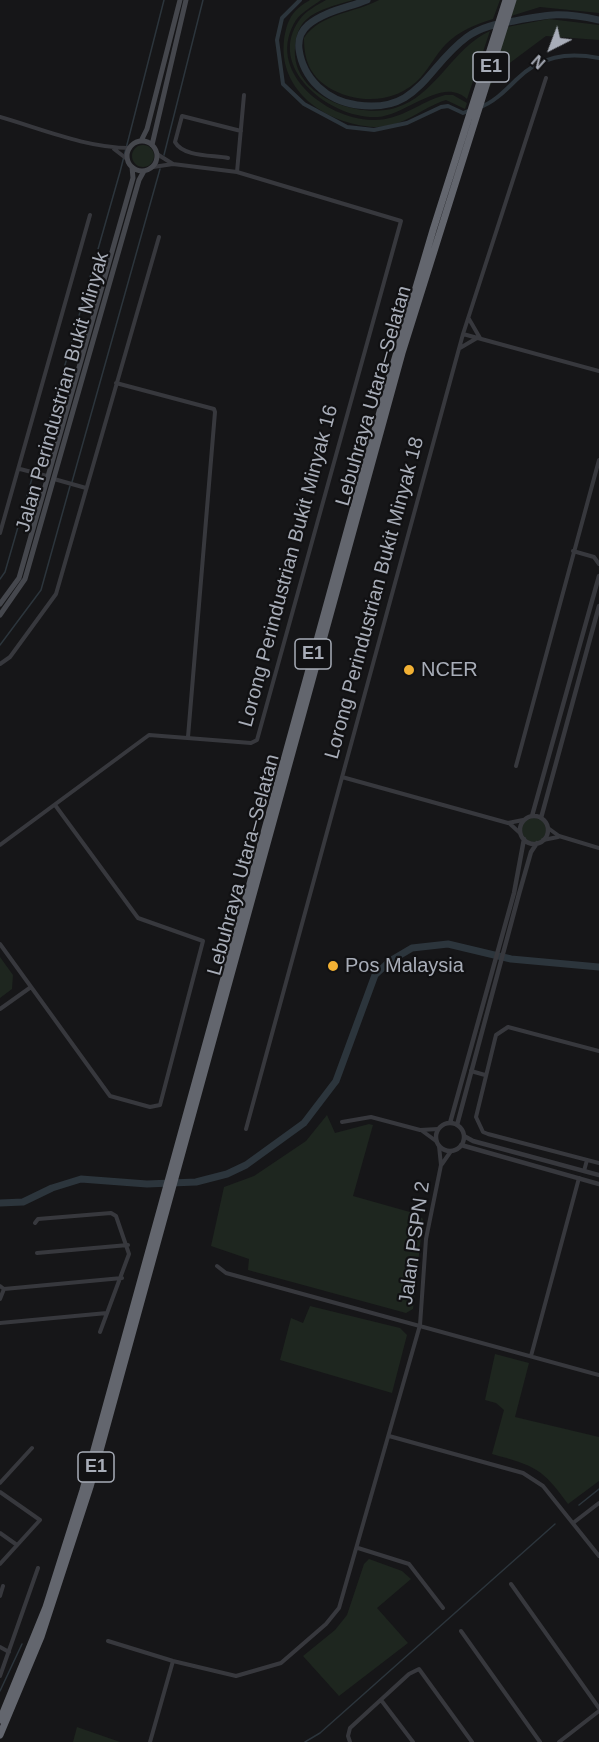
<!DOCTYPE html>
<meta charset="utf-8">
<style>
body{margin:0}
#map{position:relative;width:599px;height:1742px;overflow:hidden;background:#161618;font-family:Arial,sans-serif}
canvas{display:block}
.north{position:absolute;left:521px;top:18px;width:60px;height:60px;-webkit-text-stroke:4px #111113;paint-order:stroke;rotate:222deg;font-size:16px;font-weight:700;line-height:24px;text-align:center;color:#a8adb8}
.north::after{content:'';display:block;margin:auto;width:21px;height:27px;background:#a8adb8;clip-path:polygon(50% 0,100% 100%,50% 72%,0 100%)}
</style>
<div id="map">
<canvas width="599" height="1742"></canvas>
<div class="north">N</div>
</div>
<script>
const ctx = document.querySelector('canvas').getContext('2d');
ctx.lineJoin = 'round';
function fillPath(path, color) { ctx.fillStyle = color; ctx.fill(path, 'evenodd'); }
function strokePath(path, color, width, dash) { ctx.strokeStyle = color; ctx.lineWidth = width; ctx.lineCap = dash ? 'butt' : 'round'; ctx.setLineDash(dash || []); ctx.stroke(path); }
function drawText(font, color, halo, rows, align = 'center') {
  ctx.font = font + ' Arial,sans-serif'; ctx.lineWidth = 4.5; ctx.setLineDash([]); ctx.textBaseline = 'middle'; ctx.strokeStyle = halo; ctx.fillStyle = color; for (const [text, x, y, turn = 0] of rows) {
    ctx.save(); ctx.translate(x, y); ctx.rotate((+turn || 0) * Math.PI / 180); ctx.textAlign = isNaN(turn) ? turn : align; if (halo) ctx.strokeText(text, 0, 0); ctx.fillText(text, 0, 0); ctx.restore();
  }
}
fillPath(new Path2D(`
 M310,0H321C313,6 302,12 296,20C264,71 326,119 372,120C401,121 419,102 445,95H453L467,103L465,109L446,100C420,108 404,128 374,127C327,124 278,92 284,40C287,20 292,10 310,0Z
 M326,0H353C337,5 315,9 303,23C297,31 296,38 295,48C291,96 358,119 395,108C436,96 452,48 490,31L467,99C443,76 408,114 378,117C332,120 264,68 300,19C306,11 317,5 326,0Z
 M379,0H500L493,19C476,24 459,31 446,44C436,54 430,67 421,77C399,102 362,105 333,90C311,78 304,62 304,38C321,13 355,13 379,0Z
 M516,0H599V13L540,7L511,16Z
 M549,19L599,25V40L546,36L499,71L487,91L507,27Z
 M132 156a11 11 0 1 1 22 0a11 11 0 1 1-22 0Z
 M522 830a12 12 0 1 1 24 0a12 12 0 1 1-24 0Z
 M0,957L13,975L12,989L0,998Z
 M327,1115L335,1133L369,1124L373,1125L353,1196L417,1214L423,1219L413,1309L406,1313L248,1270L249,1259L211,1246L224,1187L254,1176L306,1141Z
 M310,1306L400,1328L407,1335L392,1393L280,1360L291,1318L303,1323Z
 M495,1354L529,1363L515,1417L599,1437V1481L568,1504C542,1468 535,1466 492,1454L504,1410L496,1403L485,1400Z
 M369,1559L402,1571L411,1579L377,1608L408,1643L339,1696L303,1656L335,1630L347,1615L364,1564Z
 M77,1727L120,1742H73Z`), '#1e261f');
strokePath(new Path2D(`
 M164,155L203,0
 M35,470L120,172L164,0
 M72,482L160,169
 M0,579L5,572L33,475
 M0,645L41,590L70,486
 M579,1505L599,1489
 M0,1691L22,1644
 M305,1742L320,1733L555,1524`), '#2c353c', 1.5);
strokePath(new Path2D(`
 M300,0L282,18L277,40L283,84L304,104L347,127L374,130L407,123L441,107L448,106L463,113L471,110
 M478,108C493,103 505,91 516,80C540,56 567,52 599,58`), '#2c353c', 4);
strokePath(new Path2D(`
 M367,0C347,8 325,11 308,25C301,31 298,40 299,49C303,79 327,101 357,105C419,114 426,67 467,37C481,27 496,24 514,21C551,14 561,12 599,20
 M0,1203L23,1202L52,1188L81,1179L147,1184L196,1182L227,1174L246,1165L304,1123L336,1081L375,975L390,961L412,948L448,944L511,959L599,967`), '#2c353c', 7);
strokePath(new Path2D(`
 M0,117C42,129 86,148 130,148
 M114,149L127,159
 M157,154L173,164
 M228,158C213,155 183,157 175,142L182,116L241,131
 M237,172L244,95
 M469,319L480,338
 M463,334L599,371
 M460,348L477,338
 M116,383L214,409L215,412L188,737
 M20,469L47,476
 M54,479L86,488
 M0,533L90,215
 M573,551L594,557L599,564
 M0,664L10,657L56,594L159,237
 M516,766L599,460
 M342,777L508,823L523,820
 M509,823L520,833
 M548,828L559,836L599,848
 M543,840L558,837
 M0,845L149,735L251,743L257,740L401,221L237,172L173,164L153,167
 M0,944L110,1096L150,1107L160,1105L203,941L138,918L55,805
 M0,1009L31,987
 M599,1051L508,1027L496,1035L476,1117L483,1132L488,1134L599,1163
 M471,1071L485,1075
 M342,1122L371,1117L420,1130L438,1129
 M246,1129L463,334L546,78
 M421,1130L436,1141
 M442,1164L451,1151
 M584,1171L587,1160
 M35,1223L38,1219L111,1213L116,1216L129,1254L100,1332
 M37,1253L128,1245
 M217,1266L226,1273L599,1375
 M0,1286L4,1289L122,1278
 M0,1299L4,1289
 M0,1323L107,1313
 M531,1356L579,1178
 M389,1436L523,1473L543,1486L599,1556
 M0,1483L32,1448
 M0,1492L40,1520L0,1564
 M573,1523L599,1503
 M0,1533L17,1545
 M358,1548L409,1564L443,1608
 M511,1584L599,1708
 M0,1596L3,1586
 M461,1631L540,1742
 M108,1641L173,1661L236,1676L281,1663L326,1624L339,1608L420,1325L426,1239L441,1165L439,1146
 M0,1647L9,1652
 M0,1676L38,1568
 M381,1700L413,1742
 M150,1742L173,1661
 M350,1742L348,1736L350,1728L409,1674L419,1669L472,1742
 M559,1742L599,1711`), '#37383d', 4);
strokePath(new Path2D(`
 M532,816L599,576
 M520 830a14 14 0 1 1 28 0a14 14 0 1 1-28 0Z
 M541,818L599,606
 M450,1123L514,893L524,839
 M436 1137a14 14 0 1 1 28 0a14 14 0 1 1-28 0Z
 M457,1125L519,894L531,852L537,843
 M464,1136L473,1141L599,1175
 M461,1145L599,1184`), '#37383d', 4.5);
strokePath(new Path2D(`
 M141,141L147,129L180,0
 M127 156a15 15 0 1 1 30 0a15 15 0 1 1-30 0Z
 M152,145L186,0
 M0,604L19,578L133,178L132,167
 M0,615L25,579L139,180L144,171`), '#45474d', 5);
strokePath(new Path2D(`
 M0,1720L46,1607L83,1490L389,379L433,230L506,0
 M0,1735L41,1637L90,1487L402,353L513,0`), '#63666e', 7);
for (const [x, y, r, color] of [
 [409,670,6,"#f2b134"],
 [333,966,6,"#f2b134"]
]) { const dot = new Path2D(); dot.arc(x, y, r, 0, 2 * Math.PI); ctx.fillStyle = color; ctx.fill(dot); strokePath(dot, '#111113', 2); }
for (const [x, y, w] of [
 [491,67,36],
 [313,654,36],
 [96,1467,36]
]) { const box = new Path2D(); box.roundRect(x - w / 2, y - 15, w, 30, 4.5); ctx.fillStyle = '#111113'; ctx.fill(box); strokePath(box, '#a8adb8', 1.5); }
drawText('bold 18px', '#a8adb8', null, [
 ["E1",491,67],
 ["E1",313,654],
 ["E1",96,1467]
]);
drawText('20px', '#a8adb8', '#111113', [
 ["Jalan Perindustrian Bukit Minyak",63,392,-74],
 ["Lebuhraya Utara–Selatan",374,396,-74],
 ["Lorong Perindustrian Bukit Minyak 16",289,566,-75],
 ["Lorong Perindustrian Bukit Minyak 18",375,598,-75],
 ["Lebuhraya Utara–Selatan",244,865,-75],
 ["Jalan PSPN 2",415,1243,-82]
]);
drawText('20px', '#a8adb8', '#111113', [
 ["NCER",421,670],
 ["Pos Malaysia",345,966]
], 'left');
</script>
